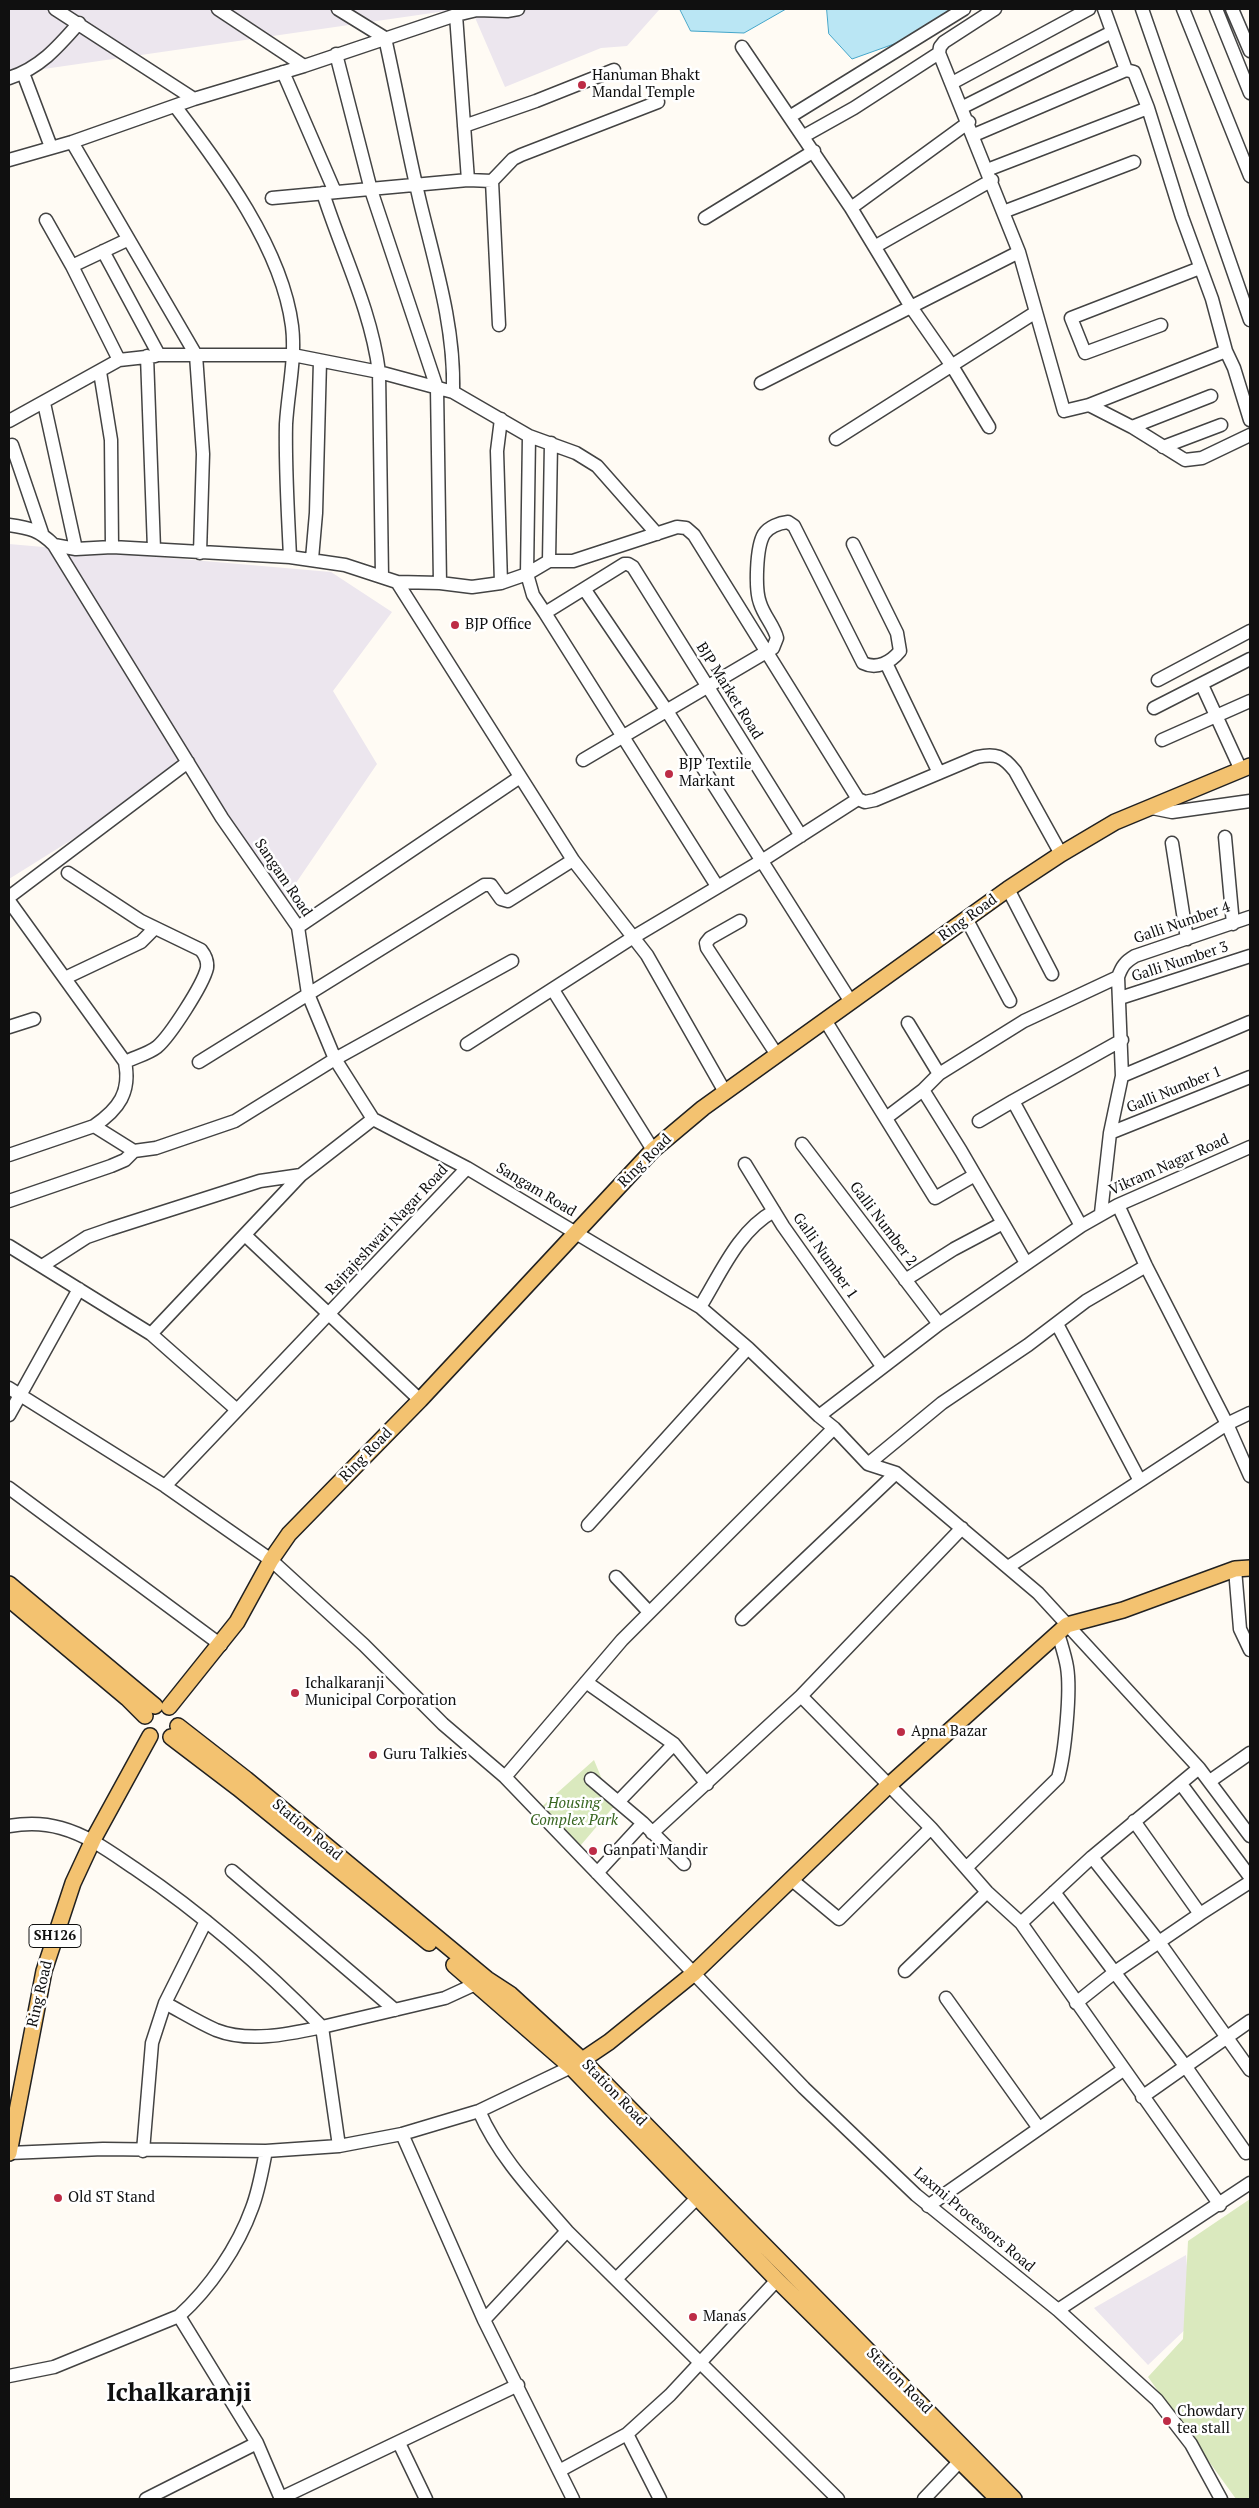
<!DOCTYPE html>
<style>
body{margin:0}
#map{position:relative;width:1259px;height:2508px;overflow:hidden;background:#fffbf4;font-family:"PT Serif",serif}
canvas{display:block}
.frame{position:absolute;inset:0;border:10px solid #101010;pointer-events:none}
</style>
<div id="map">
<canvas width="1259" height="2508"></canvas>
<div class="frame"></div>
</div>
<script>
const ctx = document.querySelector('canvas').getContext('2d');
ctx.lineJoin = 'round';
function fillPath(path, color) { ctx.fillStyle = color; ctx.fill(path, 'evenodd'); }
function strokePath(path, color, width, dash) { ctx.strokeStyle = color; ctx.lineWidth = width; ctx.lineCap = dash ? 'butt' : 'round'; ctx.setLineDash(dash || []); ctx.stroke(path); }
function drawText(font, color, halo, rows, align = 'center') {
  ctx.font = font + ' "PT Serif",serif'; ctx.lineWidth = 5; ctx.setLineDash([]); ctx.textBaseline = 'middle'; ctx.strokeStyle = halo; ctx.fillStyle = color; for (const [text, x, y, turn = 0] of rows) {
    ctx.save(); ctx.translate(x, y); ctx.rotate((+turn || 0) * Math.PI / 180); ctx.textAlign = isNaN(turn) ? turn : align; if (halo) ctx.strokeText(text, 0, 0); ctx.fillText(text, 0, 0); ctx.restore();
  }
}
fillPath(new Path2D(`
 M9,9H657L659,10L627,46L601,48L505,87L473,13L453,10L9,74Z
 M9,544L331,572L392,612L333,691L377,764L281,905L188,767L9,879Z
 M1186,2255L1192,2323L1148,2365L1094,2308Z`), '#ece6ee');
fillPath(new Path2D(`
 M594,1760L606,1789L621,1798L575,1852L537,1811Z
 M1250,2199V2498L1236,2499L1148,2377L1183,2339L1188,2241Z`), '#dae9be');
const water = new Path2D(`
 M680,9H786L744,33L691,31Z
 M827,9H958L908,39L852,59L829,34Z`);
fillPath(water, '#bae6f4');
strokePath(water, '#44a5c9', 1);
const minor = new Path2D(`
 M55,9L194,99
 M218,9L304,66
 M338,9L385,38C397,92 407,147 420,202C435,264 455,327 453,392
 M995,9L944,42L940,47L939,53L1019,252L1064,411L1089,405L1132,427L1185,460L1202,458L1250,435
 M1104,9L1126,70
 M1142,9L1250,320
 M1183,9L1250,176
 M1216,9L1250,93
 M1232,9L1250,51
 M456,15L468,180
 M742,47L851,208L911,307L952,366L989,427
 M336,54L371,190L437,388L440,583
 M283,72L335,192
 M23,73L51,147
 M9,78C40,68 58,47 79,23
 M952,83L1089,9
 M175,106C221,167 282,248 292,326C296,358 288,391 286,424C285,468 288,513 290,557
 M963,107L1112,32
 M791,116L964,9
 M464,126L536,101L614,70
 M974,135L1126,70L1134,72L1148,108L1182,217L1212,299L1226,351L1234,368L1250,420
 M804,136L854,108L939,53
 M72,142L196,355L203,454L200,553
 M9,160L72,142L194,99L304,66L456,15L477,10L507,11L518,9
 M987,170L1148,108
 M492,181L499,325
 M323,193C342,253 371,309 379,372L382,577
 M272,198L468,180L492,181L513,159L521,155L658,102
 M851,208L969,122
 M1003,212L1134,162
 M705,218L814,151
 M46,220L72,266L119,360
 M876,246L992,180
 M103,251L159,355H293L379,372L453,392L529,436L576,453L597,466L657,534
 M72,266L127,240
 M1161,325L1085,353L1071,318L1200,268
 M147,356L154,549
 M100,372L111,440L112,547
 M761,383L1019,252
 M44,403L76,549
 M1089,405L1226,351
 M501,419L497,451L501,583
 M9,421L119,360L155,356
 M1132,427L1211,396
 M529,436L527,574L533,595L545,613
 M836,439L1036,312
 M12,445L42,533
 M1163,447L1221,425
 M9,525C30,528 39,530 54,545L222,818L298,927L308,994L335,1059L373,1119L467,1168L700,1307L748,1348L819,1416L834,1428L868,1464L896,1473L1038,1593L1199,1768L1250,1836
 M54,545L76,549L112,547L290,557L345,565L397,582L440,583L472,587L501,583L527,574L549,561H573L677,527L686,528L694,535L858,799L865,802L875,800L977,757C996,753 1003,756 1015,771L1061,854
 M312,559L316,513L320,361
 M549,561L551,443
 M397,582L573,860L647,955L725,1092
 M585,590L667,711L851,1002
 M886,663L939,773
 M1158,680L1250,631
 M1202,685L1241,770
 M1154,708L1250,659
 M1162,740L1250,701
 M583,760L773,648L777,638C774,626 764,616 760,603C755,590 756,547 764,534C769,527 779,523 788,522L794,526L863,663C877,670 891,662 900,651L897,633L853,544
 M1152,808L1172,812L1250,801
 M1225,837L1233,924
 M1172,843L1187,939
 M68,873L141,921L201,950C205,955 208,961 207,968C203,985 170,1036 157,1047C148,1054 135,1057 125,1062
 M717,886L545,613L624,564H628L633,567L801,836
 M1008,889L1052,974
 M9,897L188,762
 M9,901L125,1062C131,1092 119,1109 94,1126
 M967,920L1010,1001
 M740,921L710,938L706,943L707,948L777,1055
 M298,927L520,777
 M65,978L141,942L155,928
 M553,990L653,1150
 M1120,998L1250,956
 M825,1020L935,1198L975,1175
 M908,1023L939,1074
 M9,1027L34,1019
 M467,1044L632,938L763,860L858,799
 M199,1062L484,885H491L501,899L508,901L573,860
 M1122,1076L1250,1022
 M923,1090L961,1151L1003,1223
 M886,1118L923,1090L939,1074L1024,1021L1118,977
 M979,1121L1013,1101
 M1110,1133L1250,1077
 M802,1144L939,1324
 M9,1155L94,1126L134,1151L156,1148L235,1121L335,1059L512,961
 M745,1164L783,1226L882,1366
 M9,1201L111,1166L125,1160L134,1151
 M1118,1205L1146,1266L1227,1424L1140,1481
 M1101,1213L1110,1133L1122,1076L1118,977C1122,966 1125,962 1135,956L1250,917
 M1081,1226L1013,1101L1122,1040
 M246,1236L420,1400
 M9,1246L151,1334L301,1175L373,1119
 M42,1266L87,1237L110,1229L260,1181L301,1175
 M905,1280L954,1249L1003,1223L1026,1263
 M700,1307C721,1273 738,1231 774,1211
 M151,1334L237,1410
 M9,1388L165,1486L271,1560L364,1645L443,1724L505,1777L804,2088L916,2195L1058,2310L1157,2400L1191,2444L1221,2499
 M1250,1413L1227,1424L1250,1476
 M9,1415L79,1289
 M819,1416L939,1324L1081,1226L1118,1205L1250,1147
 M868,1464L942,1403L1028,1345L1086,1301L1146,1266
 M165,1486L467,1168
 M9,1488L221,1645
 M588,1525L748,1348
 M1008,1567L1140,1481L1057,1324
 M1235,1569L1240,1629L1250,1650
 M616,1577L649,1612
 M742,1619L896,1473
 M586,1682L674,1744L707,1784
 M801,1696L931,1828L987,1892L1021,1923L1220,2205
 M505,1777L622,1640L834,1428
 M591,1779L643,1823L684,1864
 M1210,1781L1250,1753
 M1181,1784L1250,1877
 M618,1802L674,1744
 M1134,1821L1200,1914L1250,1882
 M9,1826C26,1823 44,1823 61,1828C90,1836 113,1854 137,1870C205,1916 265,1969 322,2027L445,1998L482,1981
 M652,1833L801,1696L962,1528
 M1092,1857L1159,1942L1250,2070
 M966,1868L1058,1778C1065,1754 1071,1691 1067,1667C1065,1655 1061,1644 1058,1633
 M232,1871L395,2010
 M597,1873L643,1823
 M792,1880L839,1919L931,1828
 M1054,1892L1186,2067L1246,2153
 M1021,1923L1092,1857L1199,1768
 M905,1971L987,1892
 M946,1998L1038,2127
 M165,2003C182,2012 198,2022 216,2030C249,2043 289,2034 322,2027L339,2146
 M1076,2003L1115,1972L1200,1914
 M1142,2097L1250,2021
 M479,2111C499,2157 534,2193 567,2231L484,2320
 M402,2134L484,2320L573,2499
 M143,2151L152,2043L165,2003L206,1921
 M266,2151C262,2170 259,2190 252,2208C238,2247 210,2288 179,2316L257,2443L281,2499
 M9,2153L103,2149L266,2151L339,2146L402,2134L479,2111L571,2067
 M928,2206L1123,2070
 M567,2231L838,2499
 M616,2279L697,2198
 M1058,2310L1250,2183
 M9,2376L54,2367L179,2316
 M627,2434L660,2499
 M399,2443L426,2499
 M559,2471L627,2434L670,2395L777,2280
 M281,2498L518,2385
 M146,2499L257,2443
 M924,2499L961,2460`);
const major = new Path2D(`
 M9,1584L155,1706
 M9,1599L127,1698L145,1716
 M169,1707L237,1622L271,1560L289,1534L420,1400L653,1150L703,1108L1008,889L1061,854L1115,822L1250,766
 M178,1726L246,1779L487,1979L510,1994L582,2060L1014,2499
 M171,1737L238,1788L429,1943
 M454,1965L571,2067L777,2280L998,2499
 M575,2065L609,2042L693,1974L888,1786L1067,1625L1123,1610L1235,1569L1250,1568
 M9,2153L44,1971L73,1883L93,1840L150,1736`);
strokePath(minor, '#434343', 15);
strokePath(major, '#212121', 18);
strokePath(minor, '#fff', 12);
strokePath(major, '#f3c270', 15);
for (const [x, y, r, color] of [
 [582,85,5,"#bd2c46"],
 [455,625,5,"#bd2c46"],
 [669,774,5,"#bd2c46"],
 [295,1693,5,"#bd2c46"],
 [901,1732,5,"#bd2c46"],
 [373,1755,5,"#bd2c46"],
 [593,1851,5,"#bd2c46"],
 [58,2198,5,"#bd2c46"],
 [693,2317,5,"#bd2c46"],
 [1167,2421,5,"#bd2c46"]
]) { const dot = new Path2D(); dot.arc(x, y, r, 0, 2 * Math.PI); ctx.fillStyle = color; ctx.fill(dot); strokePath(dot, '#fff', 2); }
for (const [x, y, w] of [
 [55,1936,52]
]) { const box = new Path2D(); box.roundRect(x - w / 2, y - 11.5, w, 23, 4); ctx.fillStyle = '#fff'; ctx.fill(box); strokePath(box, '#101010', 1); }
drawText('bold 14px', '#101010', null, [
 ["SH126",55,1936]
]);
drawText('15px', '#101010', '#fff', [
 ["Hanuman Bhakt",592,76],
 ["Mandal Temple",592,93],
 ["BJP Office",465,625],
 ["BJP Textile",679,765],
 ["Markant",679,782],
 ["Ichalkaranji",305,1684],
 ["Municipal Corporation",305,1701],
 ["Apna Bazar",911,1732],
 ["Guru Talkies",383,1755],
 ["Ganpati Mandir",603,1851],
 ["Old ST Stand",68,2198],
 ["Manas",703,2317],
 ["Chowdary",1177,2412],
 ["tea stall",1177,2429]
], 'left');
drawText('15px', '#101010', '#fff', [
 ["BJP Market Road",729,691,58],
 ["Sangam Road",283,878,56],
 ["Ring Road",968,918,-36],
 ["Galli Number 4",1182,923,-19],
 ["Galli Number 3",1180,962,-18],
 ["Galli Number 1",1174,1090,-22],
 ["Ring Road",645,1161,-45],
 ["Vikram Nagar Road",1169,1165,-24],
 ["Sangam Road",536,1190,31],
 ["Galli Number 2",883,1224,53],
 ["Rajrajeshwari Nagar Road",387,1230,-47],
 ["Galli Number 1",825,1256,55],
 ["Ring Road",366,1455,-46],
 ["Station Road",307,1830,40],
 ["Ring Road",40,1994,-77],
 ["Station Road",614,2093,46],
 ["Laxmi Processors Road",974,2220,40],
 ["Station Road",899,2381,45]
]);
drawText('italic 15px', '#396722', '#fff', [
 ["Housing",574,1804],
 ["Complex Park",574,1821]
]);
drawText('bold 25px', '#101010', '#fff', [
 ["Ichalkaranji",179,2394]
]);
</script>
